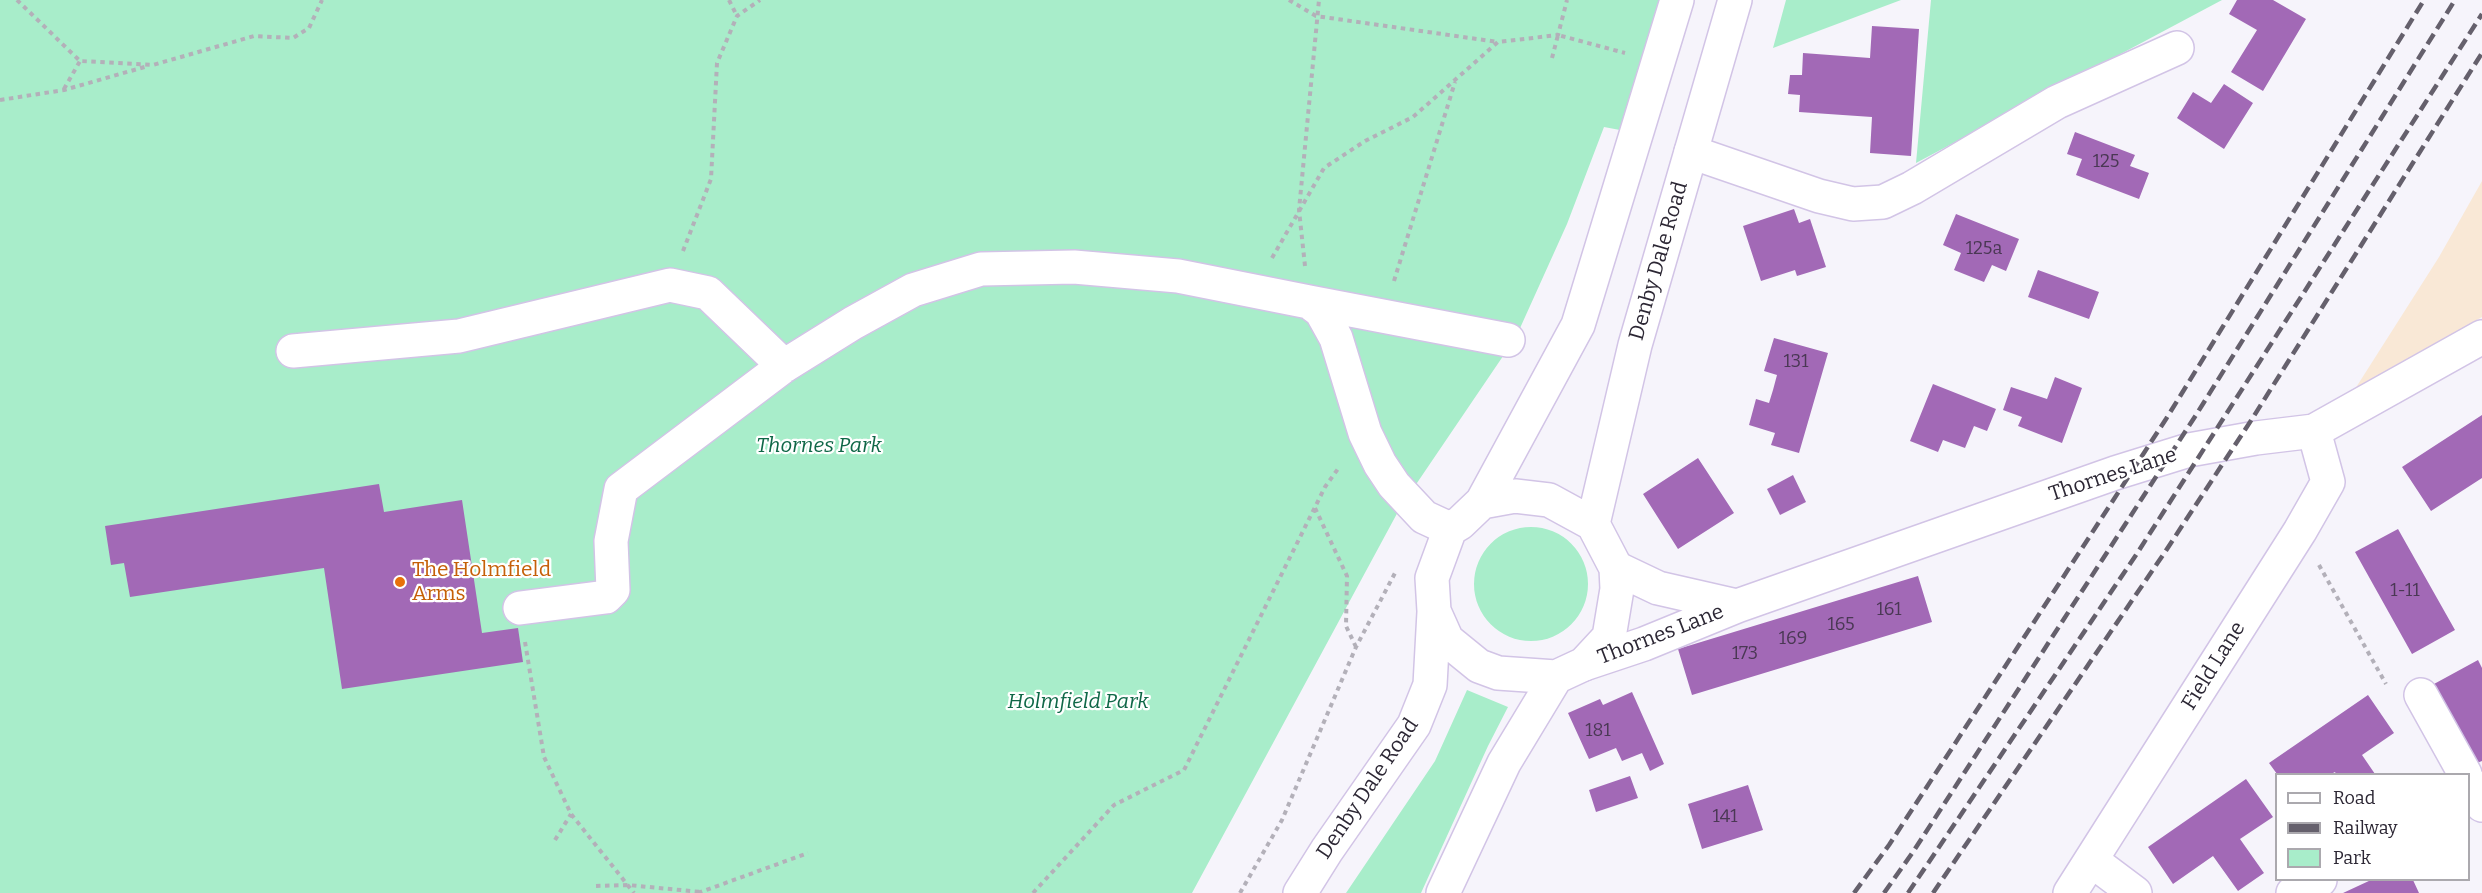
<!DOCTYPE html>
<style>
body{margin:0}
#map{position:relative;width:2482px;height:893px;overflow:hidden;background:#f6f4fb;font-family:Bitter,serif}
canvas{display:block}
.legend{position:absolute;left:2275px;top:773px;width:195px;height:108px;box-sizing:border-box;background:#fff;border:2px solid #aba9ae;margin:0;padding:8px 10px;list-style:none;font-size:18px;color:#2c2734}
.legend li{display:flex;align-items:center;gap:12px;height:30px}
.legend b{width:30px;border:2px solid #aba9ae}
</style>
<div id="map">
<canvas width="2482" height="893"></canvas>
<ul class="legend">
<li><b style="height:8px;background:#fff"></b>Road</li>
<li><b style="height:8px;background:#65606c"></b>Railway</li>
<li><b style="height:16px;background:#a8edca"></b>Park</li>
</ul>
</div>
<script>
const ctx = document.querySelector('canvas').getContext('2d');
ctx.lineJoin = 'round';
function fillPath(path, color) { ctx.fillStyle = color; ctx.fill(path, 'evenodd'); }
function strokePath(path, color, width, dash) { ctx.strokeStyle = color; ctx.lineWidth = width; ctx.lineCap = dash ? 'butt' : 'round'; ctx.setLineDash(dash || []); ctx.stroke(path); }
function drawText(font, color, halo, rows, align = 'center') {
  ctx.font = font + ' Bitter,serif'; ctx.lineWidth = 4.5; ctx.setLineDash([]); ctx.textBaseline = 'middle'; ctx.strokeStyle = halo; ctx.fillStyle = color; for (const [text, x, y, turn = 0] of rows) {
    ctx.save(); ctx.translate(x, y); ctx.rotate((+turn || 0) * Math.PI / 180); ctx.textAlign = isNaN(turn) ? turn : align; if (halo) ctx.strokeText(text, 0, 0); ctx.fillText(text, 0, 0); ctx.restore();
  }
}
fillPath(new Path2D(`
 M2482,181V317L2355,389L2439,257Z`), '#f9e8d6');
fillPath(new Path2D(`
 M0,0H1677L1636,133L1604,127L1567,224L1516,337L1400,508L1192,893H0Z
 M1786,0H1901L1773,48Z
 M1931,0H2222L1916,163Z
 M1474 584a57 57 0 1 1 114 0a57 57 0 1 1-114 0Z
 M1467,690L1508,707L1488,746L1421,893H1346L1435,761Z`), '#a8edca');
fillPath(new Path2D(`
 M2237,0H2273L2306,19L2263,91L2231,72L2257,30L2229,14Z
 M1872,26L1919,29L1911,156L1870,153L1872,117L1799,112L1800,95L1788,94L1790,75H1802L1803,53L1870,58Z
 M2224,84L2253,103L2224,149L2177,118L2193,92L2211,103Z
 M2075,132L2135,155L2130,166L2149,173L2139,199L2076,175L2082,159L2067,154Z
 M1794,209L1799,223L1810,219L1826,267L1797,276L1795,270L1761,281L1743,226Z
 M1956,214L2019,239L2006,271L1992,265L1984,282L1954,270L1961,253L1943,245Z
 M2038,270L2099,292L2089,319L2028,297Z
 M1774,338L1828,353L1799,453L1771,445L1775,433L1749,425L1756,399L1769,403L1773,390L1777,375L1764,371Z
 M2055,377L2082,388L2062,443L2018,426L2022,417L2003,410L2011,387L2047,399Z
 M1933,384L1996,409L1987,431L1974,426L1965,448L1943,440L1938,452L1910,441Z
 M2482,415V478L2431,511L2402,467Z
 M1698,458L1734,513L1678,549L1643,494Z
 M1793,475L1806,502L1780,515L1767,489Z
 M379,484L384,512L462,500L482,633L518,628L523,662L342,689L324,568L130,597L124,563L111,565L105,526Z
 M2398,529L2455,630L2412,654L2355,552Z
 M1918,576L1932,622L1692,695L1678,649Z
 M2478,660L2482,668V761L2477,763L2434,684Z
 M1632,692L1664,764L1650,771L1642,753L1622,761L1616,748L1589,759L1568,713L1600,699L1603,705Z
 M2368,695L2394,733L2362,755L2375,774H2336L2335,772L2331,774H2277L2269,763Z
 M1630,776L1638,798L1596,812L1589,790Z
 M2246,779L2273,817L2240,839L2264,873L2238,891L2213,856L2173,884L2148,847Z
 M1748,785L1763,830L1702,849L1688,804Z
 M2371,880H2413L2419,893H2343Z`), '#a269b6');
const minor = new Path2D(`
 M1691,152L1819,196L1853,204L1883,202L1912,188L2057,102L2177,48
 M1309,302L1508,340
 M293,351L459,336L670,285L708,293L784,366
 M1616,568L1658,588L1737,606
 M520,608L606,597L613,590L611,541L621,489L784,366L853,323L913,290L981,269L1074,267L1178,276L1309,302L1321,311L1336,338L1365,433L1380,464L1394,485L1424,517L1450,529
 M1584,664L1644,644L1737,606L2115,473L2189,450L2256,438L2314,431L2482,337
 M2421,695L2465,774
 M2468,781L2482,805
 M2091,860L2135,893
 M2070,893L2300,531L2328,482L2314,431
 M2293,893L2320,880`);
const major = new Path2D(`
 M1515,496L1549,500L1593,524L1616,568L1617,589L1609,637L1584,664L1556,677L1498,673L1479,666L1447,640L1434,611L1432,578L1450,529L1460,523L1482,502Z
 M1482,502L1578,325L1677,0
 M1593,524L1635,345L1735,0
 M1300,893L1327,850L1414,725L1430,685L1434,612
 M1443,893L1504,763L1556,677`);
strokePath(minor, '#d2c4e6', 36);
strokePath(major, '#d2c4e6', 36);
strokePath(new Path2D(`
 M17,0L80,61L153,65L254,36L293,38L309,28L322,0
 M729,0L737,16
 M1289,0L1316,16L1498,42
 M1552,58L1558,35L1625,53
 M64,89L80,61
 M0,100L64,90L148,66
 M683,251L711,179L717,63L737,16L760,0
 M1272,258L1324,168L1365,141L1413,117L1498,42L1558,35L1567,0
 M1305,266L1299,210L1319,0
 M1394,281L1455,82
 M1315,508L1347,576L1346,626L1356,647
 M2319,565L2386,684
 M525,642L544,757L571,814L634,893
 M555,840L571,814
 M596,886L628,885L701,892
 M698,893L808,853
 M1033,893L1114,805L1184,770L1325,487L1340,466
 M1240,893L1282,820L1356,647L1395,573`), '#b3b0b9', 4, [4.5, 4.5]);
strokePath(minor, '#fff', 33);
strokePath(major, '#fff', 33);
strokePath(new Path2D(`
 M1854,893L1889,845L2166,419L2424,0
 M1884,893L1913,852L2196,415L2455,0
 M1908,893L2136,555L2482,14
 M1933,893L2165,552L2252,419L2482,53`), '#65606c', 4.5, [12, 6]);
for (const [x, y, r, color] of [
 [400,582,6,"#e8710a"]
]) { const dot = new Path2D(); dot.arc(x, y, r, 0, 2 * Math.PI); ctx.fillStyle = color; ctx.fill(dot); strokePath(dot, '#fff', 2); }
drawText('18px', '#4a3854', null, [
 ["125",2106,162],
 ["125a",1984,249],
 ["131",1796,362],
 ["1-11",2405,591],
 ["161",1889,610],
 ["165",1841,625],
 ["169",1793,639],
 ["173",1745,654],
 ["181",1598,731],
 ["141",1725,817]
]);
drawText('21px', '#2c2734', '#fff', [
 ["Denby Dale Road",1659,261,-74],
 ["Thornes Lane",2113,475,-18],
 ["Thornes Lane",1661,635,-21],
 ["Field Lane",2214,666,-58],
 ["Denby Dale Road",1368,789,-56]
]);
drawText('italic 21px', '#0f6747', '#fff', [
 ["Thornes Park",819,446],
 ["Holmfield Park",1078,702]
]);
drawText('21px', '#c56008', '#fff', [
 ["The Holmfield",412,570],
 ["Arms",412,594]
], 'left');
</script>
